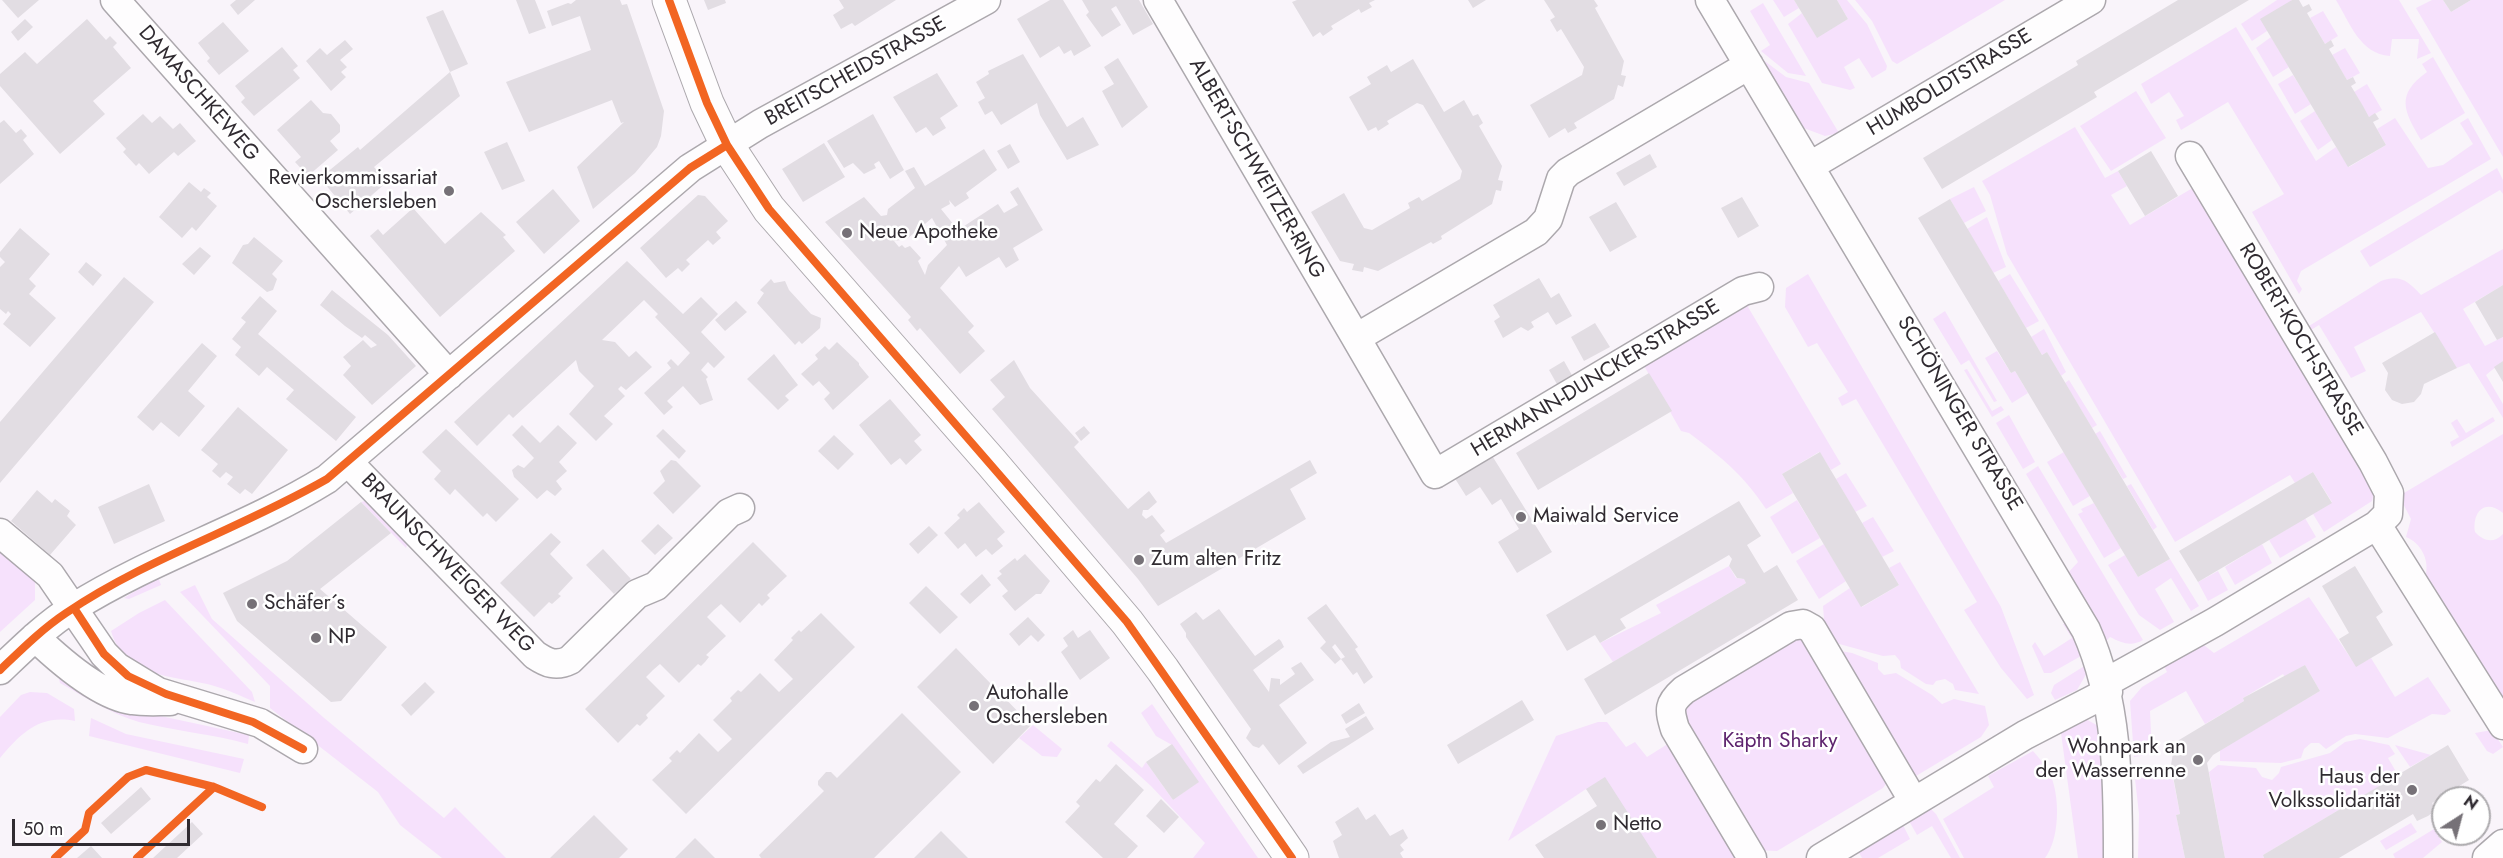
<!DOCTYPE html>
<meta charset="utf-8">
<style>
body{margin:0}
#map{position:relative;width:2503px;height:858px;overflow:hidden;background:#f9f4fa;font-family:Jost,sans-serif}
canvas{display:block}
.north{position:absolute;left:2431px;top:786px;width:60px;height:60px;box-sizing:border-box;background:#fff;border:2px solid #acaaad;border-radius:50%;rotate:36deg;font-size:16px;font-weight:700;line-height:24px;text-align:center;color:#302b31}
.north::after{content:'';display:block;margin:auto;width:21px;height:27px;background:#767177;clip-path:polygon(50% 0,100% 100%,50% 72%,0 100%)}
.scale{position:absolute;left:12px;top:819px;width:178px;height:27px;box-sizing:border-box;border:3px solid #302b31;border-top:0;padding-left:8px;font-size:18px;line-height:21px;white-space:nowrap;color:#302b31;-webkit-text-stroke:4px #fff;paint-order:stroke}
</style>
<div id="map">
<canvas width="2503" height="858"></canvas>
<div class="north">N</div>
<div class="scale">50 m</div>
</div>
<script>
const ctx = document.querySelector('canvas').getContext('2d');
ctx.lineJoin = 'round';
function fillPath(path, color) { ctx.fillStyle = color; ctx.fill(path, 'evenodd'); }
function strokePath(path, color, width, dash) { ctx.strokeStyle = color; ctx.lineWidth = width; ctx.lineCap = dash ? 'butt' : 'round'; ctx.setLineDash(dash || []); ctx.stroke(path); }
function drawText(font, color, halo, rows, align = 'center') {
  ctx.font = font + ' Jost,sans-serif'; ctx.lineWidth = 5; ctx.setLineDash([]); ctx.textBaseline = 'middle'; ctx.strokeStyle = halo; ctx.fillStyle = color; for (const [text, x, y, turn = 0] of rows) {
    ctx.save(); ctx.translate(x, y); ctx.rotate((+turn || 0) * Math.PI / 180); ctx.textAlign = isNaN(turn) ? turn : align; if (halo) ctx.strokeText(text, 0, 0); ctx.fillText(text, 0, 0); ctx.restore();
  }
}
fillPath(new Path2D(`
 M1773,0H1794L1799,8L1784,17Z
 M1837,0H1847L1867,24L1887,66L1886,70L1872,78L1859,58L1844,67L1855,88L1850,90L1822,83L1788,24L1802,13L1817,37L1848,19Z
 M1855,0H2005L1897,64L1892,61L1872,21Z
 M2277,0H2292L2267,31L2252,41L2241,24Z
 M2336,0H2399L2431,53L2417,59L2419,39H2392L2390,56C2360,54 2350,23 2336,0Z
 M2432,0H2443L2451,12L2471,0H2503V157L2416,8Z
 M1763,3L1806,76L1788,73L1761,51L1770,45L1750,11Z
 M2323,11L2338,36L2325,44L2310,18Z
 M2236,27L2316,161L2336,147L2349,167L2386,145L2377,129L2395,118L2428,168L2443,165L2473,144L2460,123L2468,118L2491,159L2301,271L2297,281L2302,289L2299,294L2252,212L2284,194L2228,102L2181,130L2176,120L2184,116L2169,92L2151,104L2141,84Z
 M2271,37L2289,67L2273,77L2256,48Z
 M2345,48L2360,73L2347,80L2332,55Z
 M1758,56L1786,77L1809,83L1839,133L1825,136L1801,127Z
 M2433,57L2465,113L2421,140C2404,111 2395,95 2427,72L2422,64Z
 M2293,75L2311,104L2295,114L2278,84Z
 M2367,84L2382,110L2369,117L2354,92Z
 M2136,91L2166,138L2111,171L2080,126Z
 M2315,111L2332,140L2318,150L2300,121Z
 M2075,127L2105,178L2118,171L2127,186L2111,195L2130,225L2196,186L2374,491L2372,501L2324,532L2313,514L2332,502L2313,472L2295,483L2290,475L2175,542L2007,254L1990,195L1982,181Z
 M2497,168L2503,180V194L2500,190L2370,267L2360,251Z
 M1974,187L1986,211L1964,223L1950,199Z
 M1987,217L2006,267L1993,273L1967,229Z
 M2503,249V285L2463,309L2485,346L2503,337V361L2486,375L2503,404V418L2469,363L2457,368L2421,312L2354,347L2366,371L2351,378L2319,325L2303,335L2301,331L2381,281C2400,274 2408,281 2421,295Z
 M1808,274L2001,607L2034,695L2027,699L2001,668L1964,610L1977,602L1856,399L1842,406L1838,398L1848,392L1817,343L1808,347L1785,307L1786,288Z
 M2010,274L2039,321L2026,328L1998,281Z
 M1746,302L1750,305L1748,307L1841,464L1831,470L1819,452L1782,474L1793,493L1766,509C1743,474 1722,458 1689,433L1681,431L1643,364Z
 M1945,311L1997,401L1994,402L1969,360L1961,365L1933,319Z
 M2044,329L2066,372L2061,376L2047,352L2042,355L2031,337Z
 M1997,351L2011,373L2015,371L2028,393L2012,403L1985,358Z
 M1967,369L1992,411L2001,406L2004,410L1992,417L1964,370Z
 M2069,380L2097,425L2092,428L2065,383Z
 M2009,415L2035,462L2023,469L1996,423Z
 M2493,417L2495,421L2452,447L2450,442L2459,437L2451,423L2457,419L2466,433Z
 M2100,431L2127,477L2123,479L2095,434Z
 M2503,434V513C2485,498 2472,512 2475,532C2483,541 2494,544 2503,534V700L2426,574C2429,559 2421,543 2406,537L2411,519L2399,496Z
 M2064,452L2090,496L2073,506L2047,462Z
 M2038,466L2143,640C2131,647 2122,643 2110,637L2106,641L2099,634L2067,574L2078,562L2026,474Z
 M1846,473L1867,506L1855,512L1836,479Z
 M2131,484L2157,527L2153,530L2127,486Z
 M369,500L408,542L406,548L361,502Z
 M1797,500L1820,538L1792,554L1770,517Z
 M2094,503L2121,548L2104,558L2078,514L2083,512L2081,509Z
 M1873,517L1894,551L1882,557L1862,523Z
 M2305,518L2316,537L2280,558L2269,540Z
 M1824,544L1846,581L1819,599L1796,561Z
 M2262,544L2272,563L2235,585L2225,567Z
 M0,549L35,578V600L0,632Z
 M2125,555L2138,577L2170,559L2199,606L2191,611L2171,578L2155,589L2174,622L2160,630L2139,615L2108,565Z
 M1900,562L1979,694L1955,690L1953,684L1945,679L1936,681L1933,685L1926,684L1901,668L1900,661L1895,655L1883,656L1832,642L1825,633L1823,606L1850,588L1862,607L1899,585L1889,568Z
 M1729,566L1736,578L1744,579L1746,583L1613,662L1600,643L1661,613L1656,605Z
 M2218,571L2228,590L2208,601L2198,582Z
 M158,577L161,585L129,599L124,598Z
 M195,585L212,619L323,717L444,818L455,807L506,858H442L400,825L378,792L270,708V686L180,592Z
 M2309,597L2356,666L2371,658L2395,697L2428,677L2451,711L2445,715L2432,714L2388,738L2355,734L2346,736L2326,749L2319,743H2311L2304,749L2301,758L2281,763L2220,761V750L2320,691L2305,665L2285,677L2283,674L2243,698L2244,701L2205,724L2186,691L2150,711L2152,754L2134,757L2130,701L2142,687L2167,672L2163,664L2200,642L2214,653Z
 M165,600L252,692L255,702C241,696 226,689 211,685C171,675 125,678 111,631L139,613Z
 M2066,623L2070,625L2081,656L2051,673H2044L2032,646L2035,642L2044,656L2072,638L2063,624Z
 M1799,637L1806,639L1890,778L1883,788L1777,851L1756,850L1692,744L1682,708Z
 M1835,650L1852,653L1878,663V669L1884,675L1896,673L1932,695L1942,704L1954,699L1985,706L1989,725L1981,737L1916,776L1904,768Z
 M2086,665L2088,671L2077,690L2055,700L2051,693L2054,685Z
 M58,674L128,709L249,735L248,744C212,734 175,731 139,722C111,714 85,697 60,683Z
 M30,692L47,693L74,709L75,721C40,714 21,733 0,758V717L21,695Z
 M1152,704L1258,858H1193L1205,843L1151,786L1107,746L1111,741L1142,768L1146,762L1173,800L1198,782L1172,745L1156,736L1141,713Z
 M91,718L126,734L244,759L240,773L89,736Z
 M2084,718L2100,727L2102,735L2106,858H2078L2061,733L2062,725Z
 M1598,722H1607L1626,747L1635,742L1647,757L1674,740L1745,858H1657L1586,789L1508,841L1556,736Z
 M1033,725L1062,749L1057,757L1042,756L1019,738Z
 M2492,730L2503,747L2493,754L2487,751L2475,733Z
 M2360,739L2389,745L2395,754L2388,758L2398,775L2263,855L2264,858H2225L2209,772L2218,765L2256,768L2262,777L2272,780L2279,773L2281,767L2330,753L2345,742Z
 M2395,745L2431,755L2410,767Z
 M2033,751C2040,759 2048,768 2052,779C2060,801 2059,840 2045,858H1964L1943,819L1994,787L1988,776Z
 M2172,773L2180,814L2176,815L2185,858H2138L2139,814L2135,779Z
 M1931,809L1936,814L1960,858H1951L1932,826L1917,835L1909,821Z
 M2411,823L2417,832L2386,850L2380,841Z
 M1903,825L1910,839L1878,858H1862L1858,851Z
 M2434,829L2442,842L2423,858H2395L2393,854Z`), '#f6e1fc');
fillPath(new Path2D(`
 M2,0H39L18,18Z
 M236,0H255L238,15L230,5Z
 M516,0H535L546,28L529,34Z
 M576,0H620L622,5L627,4L664,111L661,136L657,147L635,173L593,209L577,167L624,122L621,123L612,100L529,132L506,82L591,50L580,16L552,26L547,11L568,3L571,4Z
 M704,0H725L726,3L708,10Z
 M839,0H896L855,26L852,23L841,29L833,15L844,8Z
 M1050,0H1063L1091,46L1074,56L1071,50L1064,54L1059,46L1040,58L1017,19Z
 M1082,0H1139L1153,24L1133,35L1116,6L1111,9L1121,25L1102,37L1086,15L1089,12Z
 M1297,0H1375L1369,3L1372,7L1361,13L1359,9L1331,26L1333,29L1323,36L1320,32L1313,37L1292,2Z
 M1468,0H1486L1473,8Z
 M1544,0H1594L1598,6L1595,8L1624,61L1621,75L1626,76L1623,87L1618,85L1614,99L1574,123L1577,128L1568,133L1565,128L1549,138L1530,105L1582,75L1584,67L1561,29L1557,32L1550,20L1555,17Z
 M1794,0H1837L1848,19L1817,38Z
 M2178,0H2249L2094,92L2097,97L1942,189L1923,158L2078,65L2076,61Z
 M2292,0H2299L2303,7L2309,4L2312,10L2307,13L2325,44L2331,40L2334,46L2329,49L2347,80L2353,77L2356,83L2351,86L2363,106L2369,117L2375,113L2379,119L2373,122L2386,145L2348,167L2260,19Z
 M2443,0H2471L2451,12Z
 M443,10L468,64L450,72L426,17Z
 M25,19L33,27L18,41L11,32Z
 M87,19L106,40L110,36L117,43L113,47L131,68L93,101L105,114L60,154L0,86V74L25,52L37,64Z
 M223,22L249,51L219,75L207,61L210,58L198,43Z
 M345,40L353,49L340,60L347,67L341,72L346,77L331,91L306,61L320,48L327,55Z
 M282,47L298,66L293,70L300,78L254,116L241,102L245,98L235,86Z
 M1023,54L1067,127L1083,117L1099,145L1067,160L1040,115L1037,103L1001,125L992,111L985,115L978,102L985,98L976,82L989,74L988,71Z
 M1118,58L1148,107L1122,128L1102,91L1114,84L1104,67Z
 M1413,59L1444,112L1464,100L1473,116L1478,114L1483,123L1479,126L1502,166L1498,180L1503,181L1501,191L1496,190L1492,204L1441,236L1442,239L1433,244L1431,242L1378,271L1364,267L1363,272L1352,270L1354,264L1340,261L1311,212L1344,193L1364,228L1372,230L1410,208L1408,203L1419,197L1422,201L1460,179L1462,171L1423,105L1417,103L1387,121L1389,124L1378,131L1376,127L1368,131L1349,97L1371,84L1367,77L1387,65L1391,72Z
 M450,72L460,96L374,167L387,182L350,214L320,178L358,147L360,150Z
 M937,73L958,106L940,118L946,128L933,136L926,127L916,133L893,97Z
 M311,100L323,113L331,114L340,125V132L330,141L338,150L308,176L295,162L301,157L277,130Z
 M143,114L152,123L160,116L173,129L180,123L196,141L178,156L174,152L149,174L139,163L136,166L123,152L126,149L116,138Z
 M873,114L904,170L890,179L879,161L874,164L876,168L864,174L853,163L844,168L827,141Z
 M4,120L16,133L21,129L27,136L23,140L34,154L0,184V123Z
 M507,142L525,181L502,190L484,152Z
 M824,143L845,177L803,202L782,169Z
 M1010,144L1020,162L1008,169L997,151Z
 M984,149L997,170L966,193L969,198L955,207L949,200L950,204L941,209L958,230L998,204L1004,213L1018,205L1010,192L1018,187L1043,230L1013,248L1019,260L1006,268L999,257L966,277L959,266L940,288L974,326L968,332L985,351L960,374L920,328L917,331L908,320L911,317L825,222L864,197L881,216L887,215L888,209L915,188L905,171L914,167L925,186ZM932,218L947,245L928,265L925,275L918,261L921,258L910,246L905,248L902,245L899,247L894,241L907,239Z
 M2151,151L2178,196L2145,216L2118,171Z
 M1650,154L1657,167L1624,186L1616,173Z
 M189,182L201,192L204,188L211,193L207,197L217,206L196,231L192,227L182,238L159,217Z
 M553,189L580,221L544,254L516,222Z
 M698,195L705,196L728,221L716,232L721,238L713,245L708,240L686,260L690,264L682,272L678,268L666,278L640,248Z
 M1742,197L1759,226L1738,238L1721,208Z
 M1950,199L2042,355L2047,352L2170,559L2138,577L2015,371L2011,373L1918,218Z
 M1616,202L1637,237L1610,252L1589,217Z
 M413,208L445,244L481,212L506,235L503,237L515,251L440,317L370,236L378,229L383,235Z
 M20,228L50,254L29,279L36,286L29,294L56,318L30,347L3,324L11,314L8,311L6,314L0,309V267L5,262L0,257V252Z
 M254,237L283,261L272,274L277,279L273,290L267,292L232,263L243,245L248,244Z
 M200,247L211,256L194,275L182,264Z
 M627,261L683,314L701,297L718,314L701,332L725,357L714,368L708,362L701,370L708,377L706,379L713,400L700,405L683,386L667,401L673,407L664,415L644,393L671,368L667,363L671,359L678,366L690,353L655,317L658,314L644,300L602,340L615,342L629,357L636,351L652,367L626,390L621,386L618,389L625,396L604,416L613,424L596,441L569,414L594,386L579,371L576,360L513,418L509,414L477,446L454,422Z
 M86,262L102,275L93,286L78,272Z
 M124,277L154,302L0,483V422Z
 M1539,278L1551,298L1559,293L1572,316L1556,325L1548,312L1531,322L1534,327L1528,331L1521,327L1503,338L1494,321L1500,317L1493,305Z
 M771,279L774,283L785,281L789,290L811,314L821,318L820,328L802,344L799,341L795,345L757,303L764,293L760,290Z
 M2503,285V337L2497,340L2475,302Z
 M332,290L388,335L416,366L372,405L343,375L351,366L343,357L363,340L371,348L377,345L365,335L362,338L345,326L320,305Z
 M260,296L277,311L258,334L356,417L336,441L286,399L294,390L267,367L259,376L235,355L241,347L232,339L246,322L241,318Z
 M736,301L747,312L725,331L715,320Z
 M1595,323L1610,347L1584,361L1571,337Z
 M2435,332L2457,368L2424,384L2421,394L2414,402L2402,404L2392,400L2385,390L2388,373L2382,363Z
 M837,342L859,363V365L869,377L833,410L824,399L830,393L819,381L813,386L801,374L818,359L815,355L825,346L829,350Z
 M202,343L217,356L188,391L205,406L179,437L161,422L153,431L137,417Z
 M774,354L798,385L785,396L789,400L778,410L747,379Z
 M1014,360L1030,388L1079,442L1074,447L1128,509L1149,491L1157,502L1148,510H1143L1142,515L1146,519L1152,515L1165,531L1160,535L1166,543L1310,460L1317,473L1290,489L1306,519L1158,606L1138,579L992,409L1005,397L990,380Z
 M1564,361L1573,377L1558,386L1549,370Z
 M2503,361V382L2494,367Z
 M1649,373L1672,411L1538,490L1516,453Z
 M890,399L921,435L914,441L922,450L906,465L900,458L891,465L859,425Z
 M238,407L288,450L252,494L245,489L240,494L227,484L233,477L226,472L220,478L212,471L218,464L201,450Z
 M522,425L540,443L558,425L577,443L559,462L567,471L556,481L562,489L555,496L547,490L537,499L514,477L512,470L518,465L524,468L534,458L512,435Z
 M1084,426L1090,433L1081,441L1075,433Z
 M446,429L519,499L496,522L487,513L483,517L455,489L450,495L434,479L441,471L422,452Z
 M663,429L686,451L679,459L656,436Z
 M834,435L854,454L838,470L818,451Z
 M1820,452L1899,585L1861,607L1782,474Z
 M1491,454L1552,552L1517,573L1498,542L1519,529L1501,499L1492,505L1480,487L1466,496L1454,477Z
 M671,460L676,461L701,486L673,514L653,493L665,481L660,471Z
 M2313,472L2332,503L2198,582L2179,551Z
 M149,484L165,521L114,544L98,507Z
 M37,490L52,503L55,499L70,511L67,516L76,525L50,555L11,521Z
 M1739,501L1761,536L1747,545L1764,573L1777,565L1798,600L1605,715L1584,679L1746,583L1744,579L1737,578L1729,566L1732,559L1729,555L1620,619L1626,628L1600,643L1595,635L1567,651L1546,615Z
 M361,502L391,533L320,589L387,647L341,701L331,702L237,621L223,593L287,561Z
 M979,502L1005,532L997,539L1003,546L992,555L986,549L976,557L965,543L958,549L944,533L960,518L957,515L964,508L967,512Z
 M658,524L673,538L655,555L641,541Z
 M929,526L938,535L918,554L909,544Z
 M551,533L561,542L550,554L573,578L558,594L561,596L552,604L549,602L534,617L500,583Z
 M753,542L787,576L767,595L770,598L762,606L759,603L740,623L721,604L714,610L707,617L726,636L706,655L709,657L705,662L701,666L698,664L679,683L660,664L653,670L646,677L665,696L646,715L648,718L640,726L637,724L618,743L585,709Z
 M603,549L631,579L614,594L586,565Z
 M1025,554L1050,581L1041,594H1036L1015,611L1002,596L1008,591L997,578L1002,574L999,571L1015,558L1017,561Z
 M2355,566L2383,612L2376,617L2393,645L2356,667L2339,639L2349,633L2322,586Z
 M982,574L991,585L970,604L960,594Z
 M926,586L958,617L940,634L909,603Z
 M1326,604L1358,647L1355,649L1373,677L1364,684L1357,672L1353,675L1341,659L1335,664L1320,648L1326,642L1307,618ZM1335,644L1345,657L1341,659L1332,647Z
 M1219,609L1255,656L1279,639L1281,641L1284,647L1253,670L1269,692L1271,678L1280,679V685L1295,674L1291,668L1301,662L1314,680L1279,705L1307,743L1279,765L1263,744L1259,748L1253,746L1246,738L1251,729L1186,637V633L1180,624L1196,612L1203,620Z
 M821,613L855,647L686,814L652,780L672,761L669,758L677,750L680,753L699,733L718,752L732,739L713,720L732,701L730,698L738,690L741,692L760,673L779,692L793,679L774,660L793,640L791,638L799,630L801,632Z
 M1028,617L1045,635L1038,642L1031,635L1019,646L1009,634Z
 M1073,630L1078,638L1090,630L1110,658L1080,680L1061,652L1068,646L1063,638Z
 M956,648L1031,725L993,764L917,687Z
 M2305,665L2320,691L2213,755L2207,763L2225,858H2185L2176,815L2180,814L2171,765L2174,747L2179,740L2244,701L2243,698Z
 M425,682L435,692L411,716L401,705Z
 M1522,700L1534,720L1458,764L1447,745Z
 M1359,703L1365,713L1346,724L1341,715Z
 M902,713L961,772L874,858H761L759,855L824,791L818,785V781L826,772H831L837,778Z
 M1366,716L1374,729L1303,774L1297,766L1331,742L1350,737L1345,729Z
 M1172,744L1199,782L1173,800L1146,762Z
 M2448,745L2469,780L2432,803L2436,810L2428,816L2417,821L2413,814L2339,858H2264L2263,855Z
 M1116,764L1144,790L1114,824L1138,846L1127,858H1103L1065,822L1080,806L1076,802L1096,779L1100,782Z
 M1605,777L1657,858H1544L1535,845L1597,806L1586,789Z
 M141,787L151,799L111,834L101,823Z
 M1161,799L1179,817L1164,833L1146,816Z
 M1358,807L1366,820L1375,814L1390,836L1403,829L1408,838L1400,845L1404,850L1400,853L1403,858H1339L1333,841L1342,835L1335,822Z
 M594,815L628,849L619,858H550Z
 M192,822L203,834L177,858H153Z
 M941,831L968,858H914Z
 M695,838L715,858H675Z
 M91,846L102,858H77Z`), '#e2dde3');
const street = new Path2D(`
 M115,0L449,375
 M1158,0L1356,338L1536,232L1548,219L1561,179L1568,172L1749,65
 M1710,0L2086,630C2118,702 2118,780 2118,858
 M1810,166L2091,0
 M1356,338L1435,474L1743,291L1759,287
 M348,462L535,655C547,663 556,667 570,660L637,594L656,586L729,513L740,508
 M2377,525L2503,725
 M0,533L50,575L104,654L117,667L158,692L260,723L303,749
 M35,637C58,659 100,696 132,700C144,702 157,701 170,701
 M0,670C23,648 46,625 73,608C154,557 246,529 327,479L690,168L760,124L986,0
 M2105,683L2215,622L2377,525L2388,514L2389,493L2373,462L2190,156
 M1752,858L1675,729C1669,709 1668,704 1684,690L1791,626L1803,624L1812,629L1914,802
 M1821,858L2025,735L2108,692
 M2487,858L2503,844`);
const secondary = new Path2D(`
 M669,0L707,103L727,145L769,209L991,462L1127,622L1163,670L1292,858`);
strokePath(street, '#aca8ad', 31);
strokePath(secondary, '#aca8ad', 35);
strokePath(street, '#fefdfe', 28);
strokePath(secondary, '#fefdfe', 33);
strokePath(new Path2D(`
 M669,0L707,103L727,145L769,209L1127,622L1292,858
 M74,608L104,654L128,676L166,694L253,722L303,749
 M0,670C21,650 42,629 66,613C147,558 242,528 327,479L690,168L727,145
 M55,858L85,830L89,813L128,777L146,770L214,787L262,807
 M137,858L214,787`), '#f26522', 8);
for (const [x, y, r, color] of [
 [449,191,6,"#767177"],
 [847,233,6,"#767177"],
 [1521,517,6,"#767177"],
 [1139,560,6,"#767177"],
 [252,604,6,"#767177"],
 [316,638,6,"#767177"],
 [974,706,6,"#767177"],
 [2198,760,6,"#767177"],
 [2412,790,6,"#767177"],
 [1601,825,6,"#767177"]
]) { const dot = new Path2D(); dot.arc(x, y, r, 0, 2 * Math.PI); ctx.fillStyle = color; ctx.fill(dot); strokePath(dot, '#fff', 2); }
drawText('21px', '#302b31', '#fff', [
 ["BREITSCHEIDSTRASSE",856,72,-29],
 ["HUMBOLDTSTRASSE",1950,83,-31],
 ["DAMASCHKEWEG",198,94,49],
 ["ALBERT-SCHWEITZER-RING",1256,169,60],
 ["ROBERT-KOCH-STRASSE",2300,340,59],
 ["HERMANN-DUNCKER-STRASSE",1596,379,-31],
 ["SCHÖNINGER STRASSE",1959,414,59],
 ["BRAUNSCHWEIGER WEG",447,564,46]
]);
drawText('21px', '#302b31', '#fff', [
 ["Revierkommissariat",437,179,"right"],
 ["Oschersleben",437,203,"right"],
 ["Neue Apotheke",859,233],
 ["Maiwald Service",1533,517],
 ["Zum alten Fritz",1151,560],
 ["Schäfer´s",264,604],
 ["NP",328,638],
 ["Autohalle",986,694],
 ["Oschersleben",986,718],
 ["Wohnpark an",2186,748,"right"],
 ["der Wasserrenne",2186,772,"right"],
 ["Haus der",2400,778,"right"],
 ["Volkssolidarität",2400,802,"right"],
 ["Netto",1613,825]
], 'left');
drawText('21px', '#5e246e', '#fff', [
 ["Käptn Sharky",1780,742]
]);
</script>
